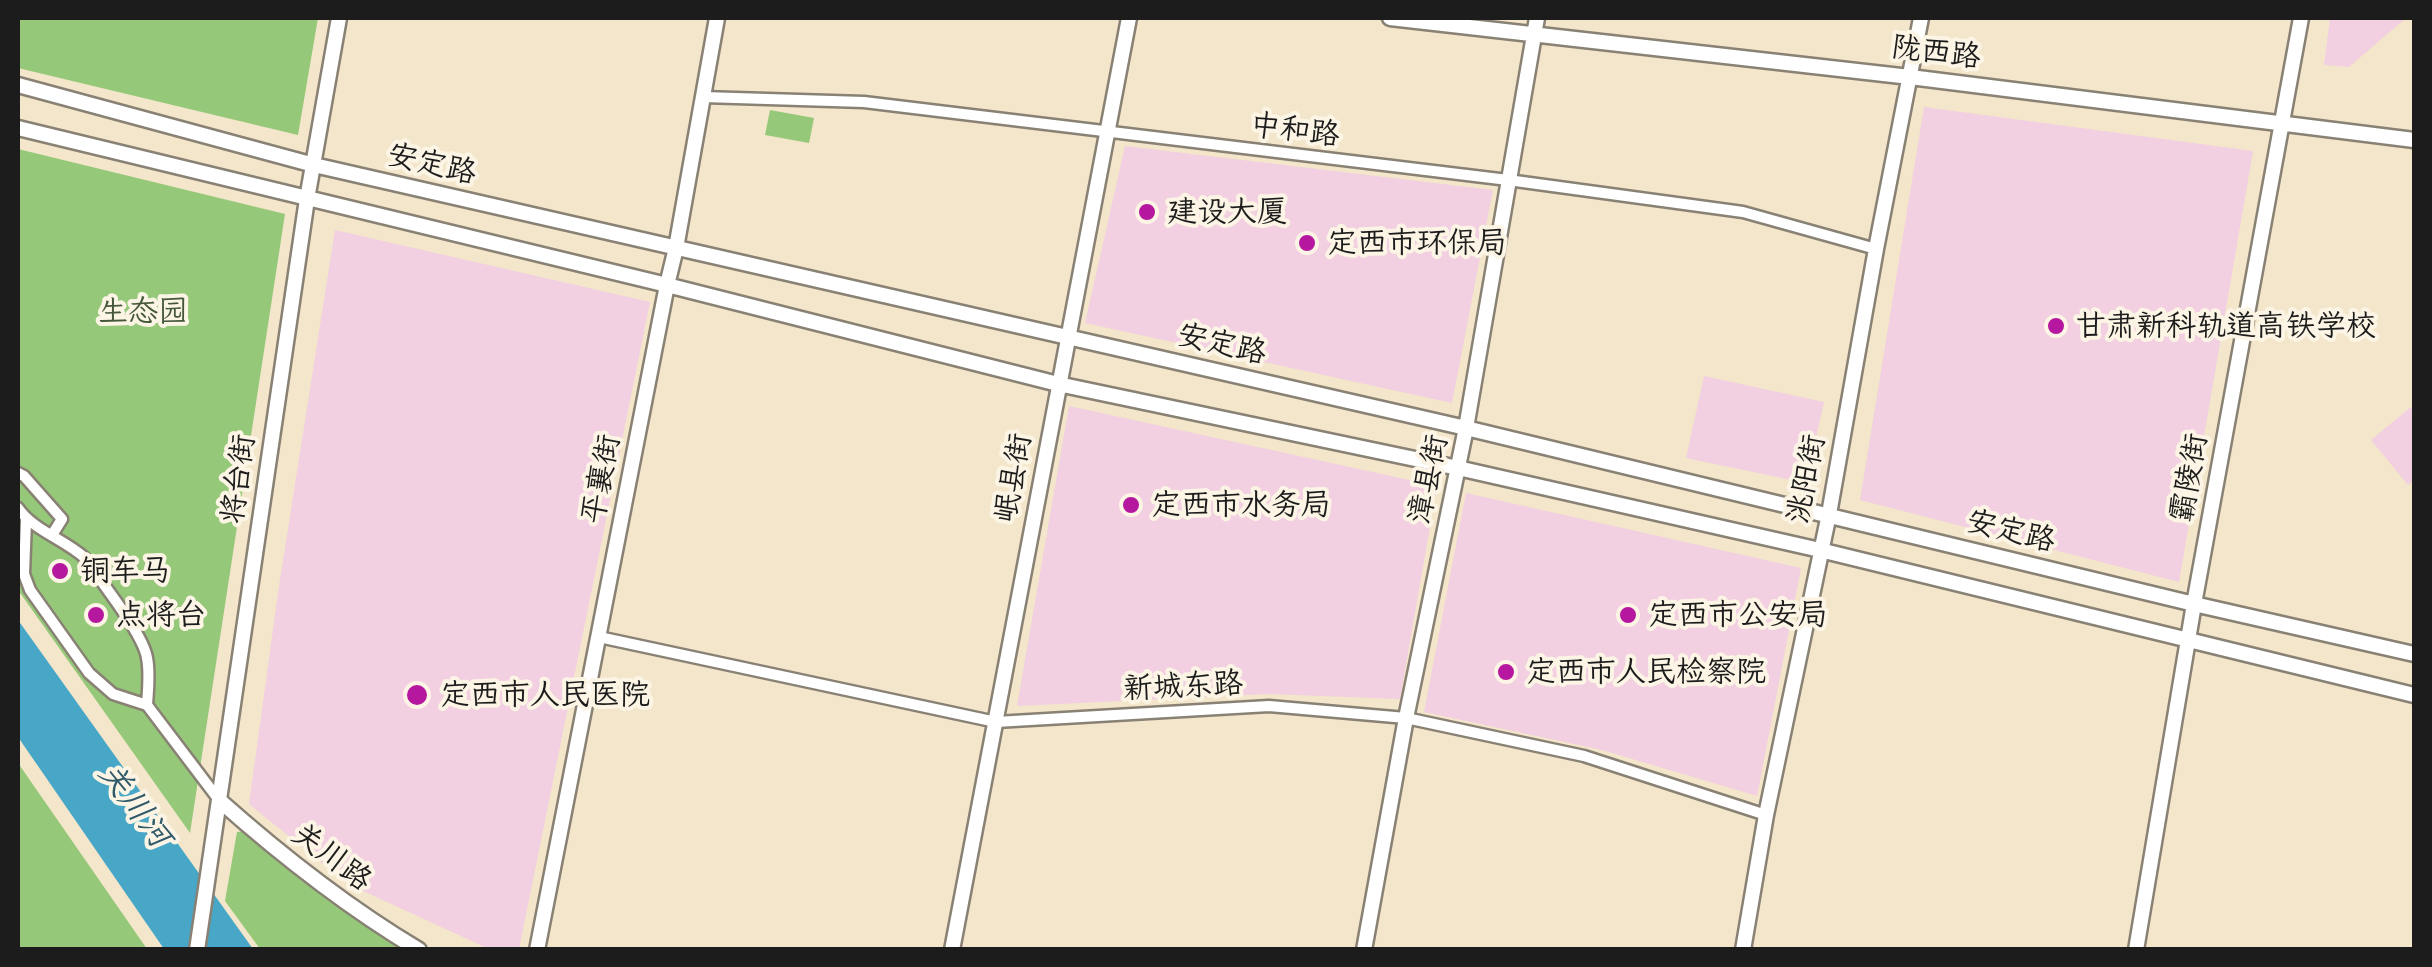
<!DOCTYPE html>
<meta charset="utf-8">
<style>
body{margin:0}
#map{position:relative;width:2432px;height:967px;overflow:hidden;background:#f3e6cb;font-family:Mali,sans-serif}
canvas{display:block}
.frame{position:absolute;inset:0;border:20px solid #1c1c1c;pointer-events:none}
</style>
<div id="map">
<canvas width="2432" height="967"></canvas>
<div class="frame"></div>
</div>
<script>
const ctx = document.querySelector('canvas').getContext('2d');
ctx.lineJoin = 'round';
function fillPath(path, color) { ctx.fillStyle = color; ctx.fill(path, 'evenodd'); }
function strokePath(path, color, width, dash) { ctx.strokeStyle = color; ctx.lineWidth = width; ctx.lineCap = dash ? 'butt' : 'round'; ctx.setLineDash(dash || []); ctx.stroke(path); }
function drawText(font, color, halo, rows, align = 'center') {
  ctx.font = font + ' Mali,"LXGW WenKai TC",sans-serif'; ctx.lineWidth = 8; ctx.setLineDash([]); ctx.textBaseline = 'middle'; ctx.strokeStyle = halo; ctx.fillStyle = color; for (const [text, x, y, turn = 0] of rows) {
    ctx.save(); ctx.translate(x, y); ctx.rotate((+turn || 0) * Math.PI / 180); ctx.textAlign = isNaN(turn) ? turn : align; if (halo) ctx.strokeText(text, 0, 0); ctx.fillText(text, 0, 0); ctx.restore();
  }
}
fillPath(new Path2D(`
 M2330,18H2406L2349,67L2324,65Z
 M1924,107L2253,151L2179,582L1860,500Z
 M1125,146L1493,190L1452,403L1085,323Z
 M335,230L650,302L519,949H489L348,884L249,804L279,586Z
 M1704,376L1824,402L1806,483L1686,458Z
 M1069,406L1437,486L1400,699L1269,694L1017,706Z
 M2411,407L2414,412V480L2408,485L2371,440Z
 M1466,493L1801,568L1757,796L1602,750L1424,712Z`), '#f2cfe1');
fillPath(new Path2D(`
 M18,18H318L298,135L18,68Z
 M770,110L814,118L809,143L765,135Z
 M18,149L285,214L190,833L18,590Z
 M18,763L147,949H18Z
 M244,831L301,880L401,949H260L225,901L237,832Z`), '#95c878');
fillPath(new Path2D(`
 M18,620L253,949H164L18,737Z`), '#48a6c7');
const street = new Path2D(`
 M703,97L864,102L1508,180L1743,212L1876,249
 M18,473L24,476L62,519L52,535
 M18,508C34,531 64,539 85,558C100,581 143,633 147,658C150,673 148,689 147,705
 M26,520L24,574L30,590L89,673L113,694L147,705L219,800
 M599,637L996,722L1269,706L1406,718L1584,756L1766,815`);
const secondary = new Path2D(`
 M1390,18L1910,77L2414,140
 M18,85L314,165L1466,428L2194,604L2414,654
 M18,128L667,285L1058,384L1458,468L1820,550L2414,695
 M219,800C282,856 347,907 419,950
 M197,950L307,199L339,18
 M537,950L667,285L676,248L717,18
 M952,950L1129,18
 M1364,950L1406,718L1466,428L1537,18
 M1743,950L1766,815L1829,514L1876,249L1921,18
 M2136,950L2194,604L2301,18`);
strokePath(street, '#888174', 15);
strokePath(secondary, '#888174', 19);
strokePath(street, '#fff', 10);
strokePath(secondary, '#fff', 14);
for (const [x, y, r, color] of [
 [1147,212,10,"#b5179e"],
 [1307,243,10,"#b5179e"],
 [2056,326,10,"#b5179e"],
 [1131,505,10,"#b5179e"],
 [60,571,10,"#b5179e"],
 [96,615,10,"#b5179e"],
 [1628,615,10,"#b5179e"],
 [1506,672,10,"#b5179e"],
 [417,695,12,"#b5179e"]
]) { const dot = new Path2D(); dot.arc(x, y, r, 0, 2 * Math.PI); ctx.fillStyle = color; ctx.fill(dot); strokePath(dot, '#fcf5e5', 4); }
drawText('30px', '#1c1c1c', '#fcf5e5', [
 ["陇西路",1936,52,7],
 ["中和路",1295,130,7],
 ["安定路",432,164,13],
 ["安定路",1222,344,13],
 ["岷县街",1013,478,-80],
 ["霸陵街",2189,478,-80],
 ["将台街",238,479,-82],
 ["平襄街",601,479,-79],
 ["漳县街",1428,479,-78],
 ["洮阳街",1806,479,-79],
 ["安定路",2011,531,14],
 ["新城东路",1183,686,-3],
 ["关川路",332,857,37]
]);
drawText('30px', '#1c1c1c', '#fcf5e5', [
 ["建设大厦",1167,212],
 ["定西市环保局",1327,243],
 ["甘肃新科轨道高铁学校",2076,326],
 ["定西市水务局",1151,505],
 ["铜车马",80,571],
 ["点将台",116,615],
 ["定西市公安局",1648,615],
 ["定西市人民检察院",1526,672],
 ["定西市人民医院",440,695]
], 'left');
drawText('30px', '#46583c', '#fcf5e5', [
 ["生态园",143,312]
]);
drawText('italic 32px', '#305a69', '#fcf5e5', [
 ["关川河",135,805,53]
]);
</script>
